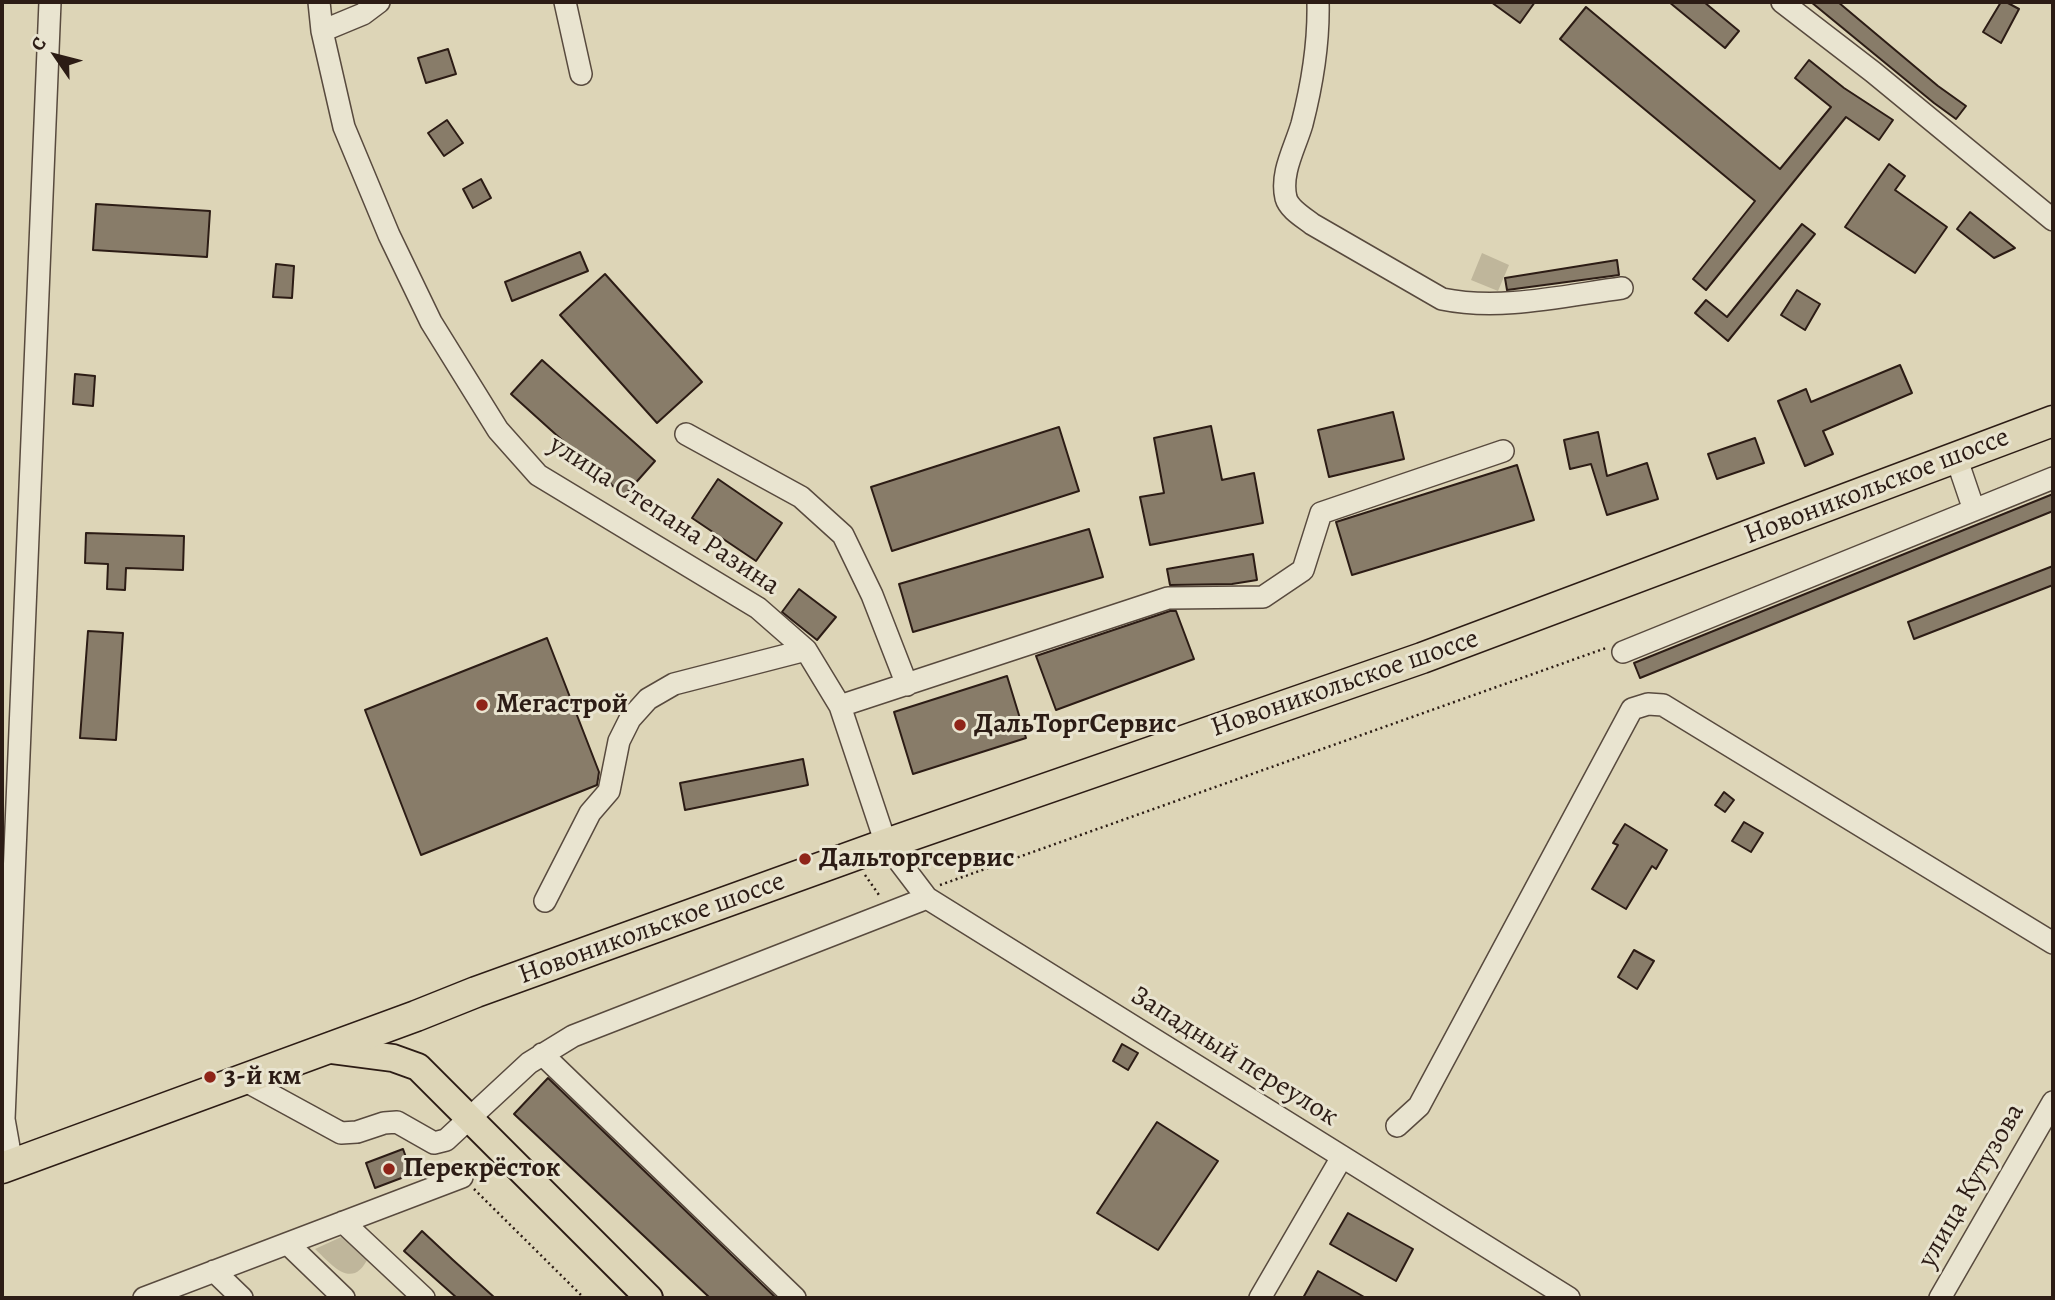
<!DOCTYPE html>
<meta charset="utf-8">
<style>
body{margin:0}
#map{position:relative;width:2055px;height:1300px;overflow:hidden;background:#ddd5b7;font-family:Alegreya,serif}
canvas{display:block}
.frame{position:absolute;inset:0;border:4px solid #2c1c15;pointer-events:none}
.north{position:absolute;left:21px;top:21px;width:70px;height:70px;-webkit-text-stroke:5px #e9e4d0;paint-order:stroke;rotate:305deg;font-size:19px;font-weight:700;line-height:28px;text-align:center;color:#2c1c15}
.north::after{content:'';display:block;margin:auto;width:24px;height:32px;background:#2c1c15;clip-path:polygon(50% 0,100% 100%,50% 72%,0 100%)}
</style>
<div id="map">
<canvas width="2055" height="1300"></canvas>
<div class="frame"></div>
<div class="north">С</div>
</div>
<script>
const ctx = document.querySelector('canvas').getContext('2d');
ctx.lineJoin = 'round';
function fillPath(path, color) { ctx.fillStyle = color; ctx.fill(path, 'evenodd'); }
function strokePath(path, color, width, dash) { ctx.strokeStyle = color; ctx.lineWidth = width; ctx.lineCap = dash ? 'butt' : 'round'; ctx.setLineDash(dash || []); ctx.stroke(path); }
function drawText(font, color, halo, rows, align = 'center') {
  ctx.font = font + ' Alegreya,serif'; ctx.lineWidth = 6; ctx.setLineDash([]); ctx.textBaseline = 'middle'; ctx.strokeStyle = halo; ctx.fillStyle = color; for (const [text, x, y, turn = 0] of rows) {
    ctx.save(); ctx.translate(x, y); ctx.rotate((+turn || 0) * Math.PI / 180); ctx.textAlign = isNaN(turn) ? turn : align; if (halo) ctx.strokeText(text, 0, 0); ctx.fillText(text, 0, 0); ctx.restore();
  }
}
fillPath(new Path2D(`
 M1482,253L1509,265L1498,291L1471,280Z
 M350,1233L369,1256C353,1292 332,1265 315,1249Z`), '#bfb69b');
const building = new Path2D(`
 M1491,2H1535L1520,23Z
 M1669,2H1704L1739,31L1725,48Z
 M1811,2H1838L1938,86L1966,106L1956,119L1934,103Z
 M2001,2H2006L2019,9L2001,43L1983,32Z
 M1586,7L1780,169L1831,107L1795,78L1809,60L1844,88L1893,120L1879,140L1846,117L1706,290L1693,279L1755,201L1560,39Z
 M448,49L456,74L426,83L418,58Z
 M447,120L463,143L444,156L428,133Z
 M1889,164L1905,176L1895,190L1947,227L1915,273L1845,227Z
 M481,179L491,198L473,208L463,189Z
 M96,204L210,211L207,257L93,250Z
 M1970,212L2015,248L1994,258L1957,229Z
 M1802,224L1815,234L1728,341L1695,313L1706,300L1727,317Z
 M580,252L588,271L512,301L505,282Z
 M1617,260L1619,275L1507,290L1505,278Z
 M276,264L294,266L292,298L273,297Z
 M605,274L702,382L657,423L560,315Z
 M1797,290L1820,304L1805,330L1781,315Z
 M542,360L655,461L624,496L511,394Z
 M1900,365L1912,393L1823,431L1833,454L1805,466L1778,401L1806,389L1811,402Z
 M75,374L95,376L93,406L73,404Z
 M1393,412L1404,459L1329,477L1318,430Z
 M1211,426L1222,480L1254,473L1263,523L1150,545L1140,497L1164,493L1154,438Z
 M1059,427L1079,491L892,551L871,487Z
 M1598,432L1607,476L1647,463L1658,499L1607,515L1591,464L1570,469L1564,440Z
 M1755,438L1764,463L1717,479L1708,454Z
 M1517,465L1534,520L1352,575L1336,522Z
 M718,479L782,523L756,561L692,518Z
 M2053,494V511L1640,678L1634,663Z
 M1089,529L1103,577L913,632L899,584Z
 M86,533L184,536L183,570L126,568L125,590L107,589L108,564L85,563Z
 M1253,554L1257,580L1232,584L1170,585L1167,569Z
 M2053,566V585L1914,639L1908,622Z
 M799,589L836,617L817,640L782,612Z
 M1170,611H1176L1194,659L1056,710L1036,656Z
 M88,631L123,633L116,740L80,738Z
 M547,638L599,772L597,785L421,855L365,710Z
 M1007,676L1026,738L913,774L894,712Z
 M803,759L808,785L685,810L680,783Z
 M1724,792L1734,800L1725,812L1715,805Z
 M1744,822L1763,833L1751,852L1732,841Z
 M1625,824L1667,850L1656,869L1652,866L1626,909L1592,889L1618,845L1613,843Z
 M1634,950L1654,961L1637,989L1618,977Z
 M1122,1044L1138,1053L1128,1070L1113,1061Z
 M548,1078L776,1298H710L514,1114Z
 M1157,1122L1218,1161L1158,1250L1097,1213Z
 M403,1149L412,1174L375,1188L366,1163Z
 M1348,1213L1413,1249L1396,1281L1330,1244Z
 M422,1231L453,1260L495,1298H457L404,1251Z
 M1318,1271L1366,1298H1303Z`);
fillPath(building, '#887c69');
strokePath(building, '#2c1c15', 2);
const minor = new Path2D(`
 M319,2L322,31L344,127L389,235L431,322L498,430L538,475L758,608L806,650L840,706L886,844L927,898L1569,1298
 M565,2L581,74
 M1318,2C1319,43 1312,85 1302,124C1295,148 1280,173 1286,198C1289,209 1303,217 1312,224L1442,299C1500,311 1563,296 1622,288
 M1782,2L1873,72L2053,220
 M322,31L363,14L379,2
 M686,434L801,497L843,535L872,595L907,685
 M1956,457L1974,510
 M1623,652L2053,478
 M840,706L1168,598L1263,597L1303,570L1321,513L1503,451
 M545,901L590,813L609,791L619,741L630,719L648,699L674,684L806,650
 M542,1054L795,1298
 M242,1079L341,1133L357,1132L384,1123L397,1122L434,1143L446,1140L529,1063L573,1036L927,898
 M1397,1126L1419,1106L1632,709L1648,704L1663,705L2053,943
 M12,1164L4,1119L50,2
 M343,1222L424,1298
 M288,1244L344,1298
 M214,1271L242,1298
 M144,1298L462,1177
 M1260,1298L1342,1157
 M1940,1298L2053,1102`);
const major = new Path2D(`
 M324,1049L393,1058L418,1067L649,1298`);
const highway = new Path2D(`
 M2,1168L416,1016L476,992L886,844L1422,658L2053,421`);
strokePath(minor, '#584a3e', 24);
strokePath(major, '#2c1c15', 30);
strokePath(highway, '#2c1c15', 33);
strokePath(new Path2D(`
 M865,875L879,895
 M940,885L1606,648
 M474,1189L584,1298`), '#2c1c15', 2.5, [2, 3.5]);
strokePath(minor, '#e9e4d0', 21);
strokePath(major, '#ddd5b7', 26);
strokePath(highway, '#ddd5b7', 30);
for (const [x, y, r, color] of [
 [482,705,7,"#8f2418"],
 [960,725,7,"#8f2418"],
 [805,859,7,"#8f2418"],
 [210,1077,7,"#8f2418"],
 [389,1169,7,"#8f2418"]
]) { const dot = new Path2D(); dot.arc(x, y, r, 0, 2 * Math.PI); ctx.fillStyle = color; ctx.fill(dot); strokePath(dot, '#e9e4d0', 2.5); }
drawText('28px', '#2c1c15', '#e9e4d0', [
 ["Новоникольское шоссе",1877,487,-21],
 ["улица Степана Разина",664,516,33],
 ["Новоникольское шоссе",1345,684,-19],
 ["Новоникольское шоссе",652,929,-20],
 ["Западный переулок",1234,1057,32],
 ["улица Кутузова",1972,1186,-60]
]);
drawText('bold 28px', '#2c1c15', '#e9e4d0', [
 ["Мегастрой",496,705],
 ["ДальТоргСервис",974,725],
 ["Дальторгсервис",819,859],
 ["3-й км",224,1077],
 ["Перекрёсток",403,1169]
], 'left');
</script>
